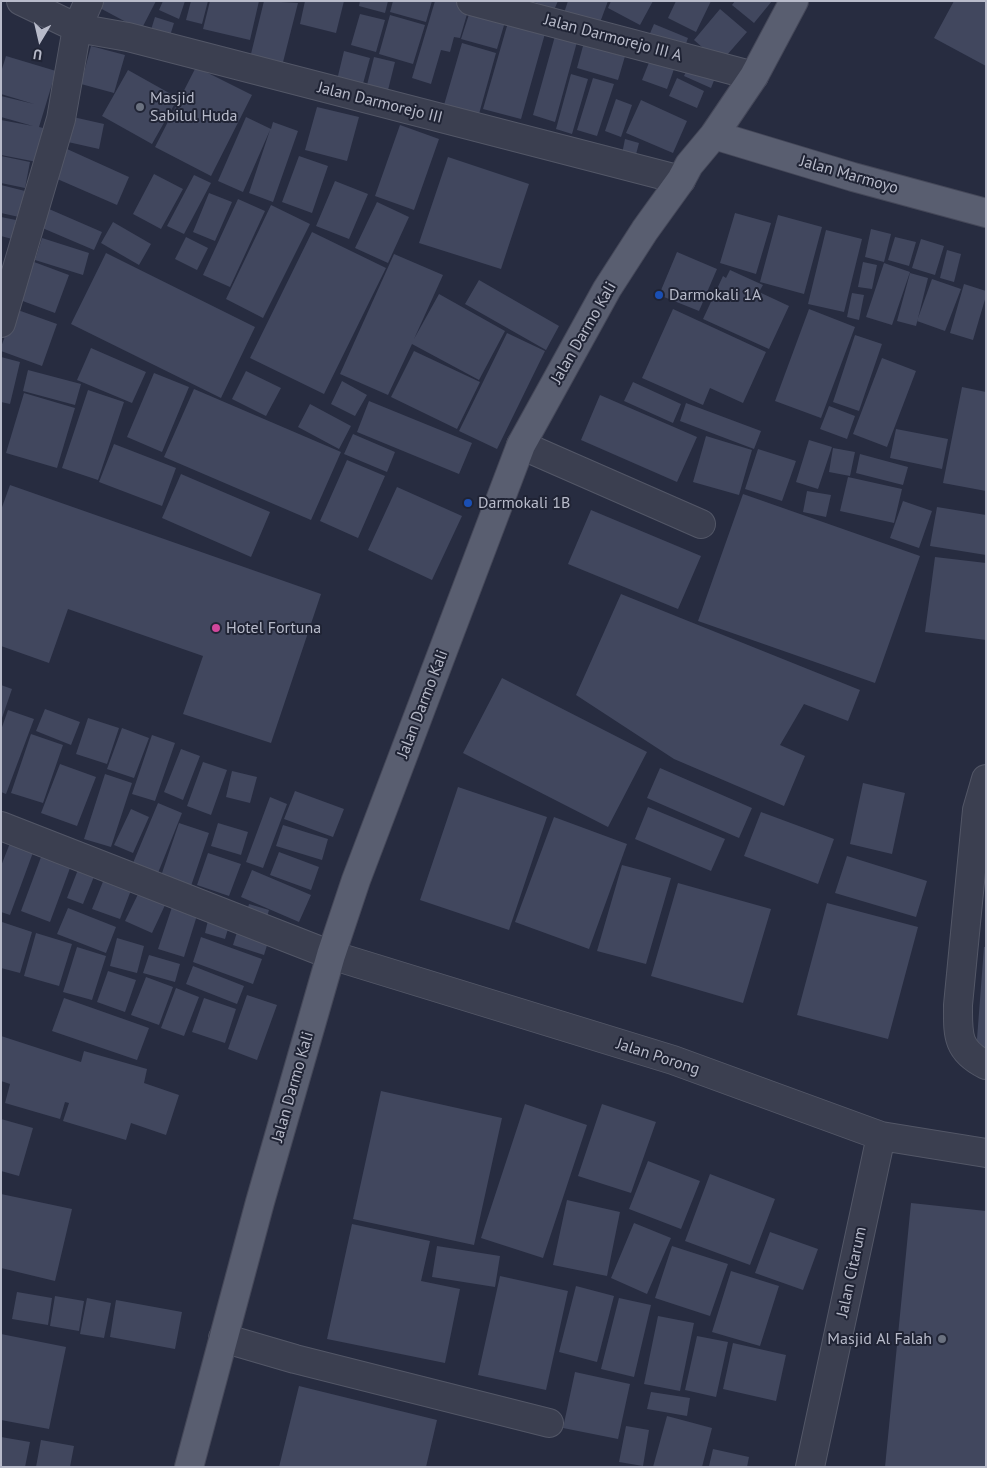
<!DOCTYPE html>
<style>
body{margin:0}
#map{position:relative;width:987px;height:1468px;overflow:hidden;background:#272c40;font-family:"PT Sans",sans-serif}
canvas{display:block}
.frame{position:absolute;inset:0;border:2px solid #b8bbca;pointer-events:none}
.north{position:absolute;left:15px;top:15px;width:50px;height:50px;-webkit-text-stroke:4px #202435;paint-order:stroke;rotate:189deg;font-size:14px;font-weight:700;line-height:20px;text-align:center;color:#b8bbca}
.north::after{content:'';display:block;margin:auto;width:18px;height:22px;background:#b8bbca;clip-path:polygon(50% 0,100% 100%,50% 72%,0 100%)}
</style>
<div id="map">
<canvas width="987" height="1468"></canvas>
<div class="frame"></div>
<div class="north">U</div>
</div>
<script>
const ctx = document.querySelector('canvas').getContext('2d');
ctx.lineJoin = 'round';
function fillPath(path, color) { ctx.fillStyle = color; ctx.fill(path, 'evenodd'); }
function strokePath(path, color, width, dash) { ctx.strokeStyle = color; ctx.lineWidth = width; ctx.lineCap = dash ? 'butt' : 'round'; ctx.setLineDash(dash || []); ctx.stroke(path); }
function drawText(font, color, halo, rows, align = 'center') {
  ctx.font = font + ' "PT Sans",sans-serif'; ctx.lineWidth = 4; ctx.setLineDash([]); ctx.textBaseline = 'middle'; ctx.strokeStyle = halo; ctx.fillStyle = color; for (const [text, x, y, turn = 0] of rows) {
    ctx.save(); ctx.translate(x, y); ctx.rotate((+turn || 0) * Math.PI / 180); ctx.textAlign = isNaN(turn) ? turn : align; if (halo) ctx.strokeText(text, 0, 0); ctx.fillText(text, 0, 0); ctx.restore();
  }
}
fillPath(new Path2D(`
 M101,1H156L141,30L98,7Z
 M163,1H185L179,19L159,10Z
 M191,1H208L202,24L186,20Z
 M210,1H259L250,40L203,29Z
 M264,1L298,3L281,70L249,62Z
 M305,1H344L336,33L300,24Z
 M360,1H388L385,13L359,6Z
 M393,1H432L426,22L390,12Z
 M435,1H460L470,4L460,38L454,37L450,52L441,50L431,84L412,78Z
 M532,1H558L554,10Z
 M568,1H608L598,28L563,16Z
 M611,1H653L640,25L608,8Z
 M676,1H711L696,32L668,18Z
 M735,1H772L754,23L732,5Z
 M954,1H986V66L934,38Z
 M472,5L507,15L497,49L461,39Z
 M720,9L747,32L720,63L694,40Z
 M360,14L385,20L376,52L351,45Z
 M390,15L425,25L413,64L379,54Z
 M155,17L174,23L169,39L150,33Z
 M509,19L546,30L521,119L483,109Z
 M654,24L688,38L683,52L648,38Z
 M586,35L628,46L618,80L577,68Z
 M555,36L577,42L555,122L533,115Z
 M462,43L496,53L479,114L444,105Z
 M91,46L125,55L114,93L81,84Z
 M344,51L370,58L361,91L336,84Z
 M6,56L56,71L39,127L43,128L37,162L1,155V120L33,126L1,117V96L34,104L1,94V72Z
 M374,57L395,62L386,98L365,93Z
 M650,60L674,69L667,89L642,80Z
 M691,61L717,73L711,88L684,76Z
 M196,67L252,95L211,176L155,147Z
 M128,70L178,98L152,144L102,116Z
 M571,74L588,79L572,134L556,129Z
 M593,78L614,84L597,136L577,130Z
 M677,78L704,91L697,108L669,96Z
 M616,99L632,105L621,137L605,131Z
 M641,100L687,121L673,153L626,133Z
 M317,107L359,117L347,161L305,150Z
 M73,117L104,124L99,149L68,142Z
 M246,117L271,129L273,122L298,131L273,202L249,193L270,130L243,192L218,181Z
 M400,125L439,139L414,210L375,196Z
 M625,139L639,143L634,162L621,159Z
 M67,149L129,177L117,205L55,178Z
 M1,156L30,162L25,188L1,183Z
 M299,156L328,166L312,213L282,202Z
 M448,157L529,184L501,269L419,243Z
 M154,174L183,189L161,229L133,214Z
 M194,175L211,183L184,234L167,226Z
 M335,181L368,194L349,239L316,226Z
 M1,185L25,191L19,217L1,213Z
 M209,193L232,202L215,241L193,232Z
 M238,199L265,211L230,287L203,275Z
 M377,202L409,217L388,263L355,248Z
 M271,205L310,224L263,318L226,299Z
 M49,209L102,232L94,250L40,227Z
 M735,213L771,223L756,274L720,263Z
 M778,215L822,227L804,294L760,282Z
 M1,217L16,220L12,239L1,236Z
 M113,222L151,244L139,265L101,243Z
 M871,229L891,234L884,262L865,257Z
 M826,230L862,239L844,312L808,304Z
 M312,232L386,268L324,394L250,358Z
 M186,237L208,248L197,270L175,259Z
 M895,237L916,242L909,266L888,260Z
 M42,238L89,253L83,275L35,260Z
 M921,239L944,246L935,275L912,268Z
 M947,250L961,254L954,282L940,278Z
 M677,252L717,269L699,311L659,295Z
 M106,253L255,327L221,398L71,324Z
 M394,254L443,275L414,339L439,294L505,331L479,380L412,344L388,395L340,374Z
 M34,262L69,275L55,313L20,300Z
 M863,262L877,265L872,289L858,287Z
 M884,263L910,272L892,325L866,317Z
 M730,270L763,285L759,292L789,306L769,349L703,319L723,276L726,278Z
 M910,273L928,278L916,326L897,321Z
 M932,279L961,289L945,331L917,321Z
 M479,280L559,326L546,350L465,304Z
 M964,284L986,291V296L973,340L950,333Z
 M852,293L864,295L859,320L847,317Z
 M15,309L57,324L42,366L1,351V347Z
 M673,309L766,352L743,403L710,388L703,405L642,378Z
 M809,309L855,327L821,418L775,401Z
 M507,333L545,351L497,449L459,431Z
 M855,335L882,344L859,411L833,402Z
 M91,348L146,372L132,403L77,380Z
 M414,351L480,382L457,429L391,397Z
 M1,357L20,362L10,404L1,402Z
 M882,358L916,371L887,447L853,434Z
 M28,370L81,384L75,405L23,391Z
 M246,371L281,388L266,416L232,399Z
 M154,373L189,387L162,452L127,437Z
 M342,381L367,395L355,416L331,404Z
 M633,382L681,404L673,423L624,401Z
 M962,387L986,392V491L943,483Z
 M194,389L341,452L311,520L164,457Z
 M88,390L124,402L98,480L62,468Z
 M24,393L75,408L57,468L6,453Z
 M600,395L697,437L677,482L581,440Z
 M369,401L472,443L459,474L357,432Z
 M686,403L761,431L754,449L680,421Z
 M310,404L351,426L339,449L298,427Z
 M829,406L855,416L847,439L820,429Z
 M896,429L948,439L942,469L890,458Z
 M353,434L395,452L387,472L344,454Z
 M706,436L752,450L739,495L693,482Z
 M809,440L832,447L818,489L796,482Z
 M114,444L176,468L162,506L99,482Z
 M833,448L855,452L850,476L829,472Z
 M758,449L796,461L782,501L745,489Z
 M860,454L908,467L903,485L856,473Z
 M347,460L385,476L358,538L320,521Z
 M181,474L270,512L251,557L162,518Z
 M848,477L902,489L894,523L840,511Z
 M10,485L321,594L271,743L183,714L203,656L68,609L49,663L1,646V510Z
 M397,487L462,516L432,580L368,550Z
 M807,491L831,495L826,517L803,512Z
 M743,494L920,556L875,683L698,621Z
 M903,501L932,511L919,548L890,538Z
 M937,507L986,515V555L930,546Z
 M591,510L701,556L678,609L568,564Z
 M935,557L986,563V640L925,632Z
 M621,594L860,690L848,721L804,704L780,745L805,756L784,806L674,759L576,695Z
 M502,678L647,752L608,827L463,753Z
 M1,685L12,689L2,718H1Z
 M45,709L80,722L71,745L36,731Z
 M8,710L34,719L6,794L1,792V730Z
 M88,718L119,728L107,764L76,754Z
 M122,728L149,738L134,778L107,769Z
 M31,734L63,745L43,803L11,793Z
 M152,735L175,743L155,801L132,794Z
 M181,749L200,756L183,800L164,792Z
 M203,762L227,770L211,815L187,806Z
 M60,764L96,777L77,826L41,813Z
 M660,768L752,808L739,838L647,798Z
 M232,771L257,777L250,803L226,797Z
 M105,774L132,783L111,847L84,839Z
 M863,783L905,793L892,854L850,844Z
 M458,787L547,817L509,930L420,900Z
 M295,791L344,809L333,837L284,819Z
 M270,797L287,804L263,868L246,862Z
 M158,803L182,813L158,873L133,863Z
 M648,807L725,839L711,871L635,839Z
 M131,809L149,817L133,853L114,845Z
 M761,812L834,839L818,884L744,856Z
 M554,817L627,844L589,949L515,922Z
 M179,823L209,833L191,886L161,876Z
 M218,823L248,832L241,855L211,846Z
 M283,825L328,839L322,860L276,846Z
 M12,838L35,847L10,915L1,912V866Z
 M44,849L73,860L50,922L21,911Z
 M279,852L319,867L311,890L270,875Z
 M208,853L241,864L229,896L197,885Z
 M847,856L927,881L916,917L835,893Z
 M622,865L671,878L646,964L597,951Z
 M79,867L95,874L83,904L67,898Z
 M252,870L311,895L299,922L241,897Z
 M106,874L133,885L120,919L92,909Z
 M678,883L771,909L743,1003L651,976Z
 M140,890L166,903L152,933L125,921Z
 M174,901L199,909L184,957L158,949Z
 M827,903L918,927L888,1039L797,1015Z
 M249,904L269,910L265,924L245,918Z
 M68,908L116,927L106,953L57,934Z
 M209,916L230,922L225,939L205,933Z
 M2,922L32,932L20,973L1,968Z
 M238,929L269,939L264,955L233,945Z
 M36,933L72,944L59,986L24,976Z
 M201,937L262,959L253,984L193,962Z
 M117,938L144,946L137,973L110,966Z
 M77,947L106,956L92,1000L63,992Z
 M984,947H986V1053L976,1052Z
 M149,955L180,964L175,982L143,973Z
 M193,966L244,986L237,1004L186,984Z
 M108,971L136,980L125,1012L97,1002Z
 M146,977L173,987L159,1025L131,1015Z
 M176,988L199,997L184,1036L161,1028Z
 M247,995L277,1005L257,1060L228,1049Z
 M64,998L149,1028L137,1060L52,1031Z
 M204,998L236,1009L225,1043L192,1032Z
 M1,1036L81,1062L84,1051L147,1069L144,1083L179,1095L166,1135L131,1123L126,1140L63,1121L69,1103L65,1102L60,1119L5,1103L10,1084L1,1081Z
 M381,1091L502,1118L474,1245L353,1219Z
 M525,1104L587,1125L543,1258L481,1238Z
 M602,1104L656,1122L631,1193L578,1176Z
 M1,1119L33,1128L19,1176L1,1171Z
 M648,1161L700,1181L681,1229L629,1209Z
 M710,1174L775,1199L750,1265L685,1241Z
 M1,1194L72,1209L55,1281L1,1268Z
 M567,1200L620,1212L607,1276L553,1265Z
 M911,1203L986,1211V1467H885Z
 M634,1223L671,1238L647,1294L611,1278Z
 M352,1224L430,1241L421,1281L460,1289L445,1363L327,1339Z
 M770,1232L818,1249L803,1290L755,1273Z
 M437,1246L500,1256L495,1287L432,1277Z
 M672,1246L728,1264L710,1316L655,1298Z
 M731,1271L779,1286L760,1346L712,1332Z
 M500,1276L568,1291L546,1390L478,1375Z
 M576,1286L614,1296L597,1362L559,1352Z
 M17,1292L52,1298L48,1325L12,1319Z
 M55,1296L84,1301L79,1331L50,1326Z
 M87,1298L111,1303L104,1338L80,1334Z
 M619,1298L651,1305L634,1377L601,1369Z
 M116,1300L182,1312L175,1349L110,1337Z
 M658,1316L694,1323L680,1391L644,1384Z
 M1,1334L66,1347L49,1429L1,1420Z
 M697,1336L728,1342L716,1397L685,1390Z
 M733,1343L786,1355L776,1401L723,1389Z
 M575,1372L630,1384L618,1439L563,1428Z
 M299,1386L437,1420L426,1467H279Z
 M651,1392L690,1398L687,1416L647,1409Z
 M667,1416L712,1428L702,1467H653Z
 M626,1426L649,1430L643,1466L619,1462Z
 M1,1437L30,1442L25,1467H1Z
 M41,1440L74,1446L70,1467H36Z
 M713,1449L749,1457L747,1467L709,1466Z`), '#41475e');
const minor = new Path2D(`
 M21,1L77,28L128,37L681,180
 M471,1L754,76
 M1,323L61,119L77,28L89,1
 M521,445L701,524
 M986,779L977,810L958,1005C958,1034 956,1050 986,1065
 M1,826L331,955L673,1060L881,1136L986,1153
 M223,1338L295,1359L549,1423
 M810,1467L881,1136`);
const major = new Path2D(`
 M714,135L853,177L986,213
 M189,1467L260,1202L331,955L356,880L521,445L607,289L645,230L681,180L689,165L714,135L754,76L794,1`);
strokePath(minor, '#535767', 30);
strokePath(major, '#454859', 30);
strokePath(minor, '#3b3f50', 28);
strokePath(major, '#595e70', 28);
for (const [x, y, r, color] of [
 [140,107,5,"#6b7280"],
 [659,295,5,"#1a4fb4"],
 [468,503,5,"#1a4fb4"],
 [216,628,5,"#d1479c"],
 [942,1339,5,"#6b7280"]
]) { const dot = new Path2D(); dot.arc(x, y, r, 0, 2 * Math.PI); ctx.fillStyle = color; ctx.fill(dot); strokePath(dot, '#202435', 2); }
drawText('16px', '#b8bbca', '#202435', [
 ["Jalan Darmorejo III A",613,38,15],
 ["Jalan Darmorejo III",380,103,14],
 ["Jalan Marmoyo",849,175,16],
 ["Jalan Darmo Kali",584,333,-60],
 ["Jalan Darmo Kali",423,704,-69],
 ["Jalan Porong",658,1057,18],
 ["Jalan Darmo Kali",293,1087,-74],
 ["Jalan Citarum",852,1272,-78]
]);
drawText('16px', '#b8bbca', '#202435', [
 ["Masjid",150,98],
 ["Sabilul Huda",150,116],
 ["Darmokali 1A",669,295],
 ["Darmokali 1B",478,503],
 ["Hotel Fortuna",226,628],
 ["Masjid Al Falah",932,1339,"right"]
], 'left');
</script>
